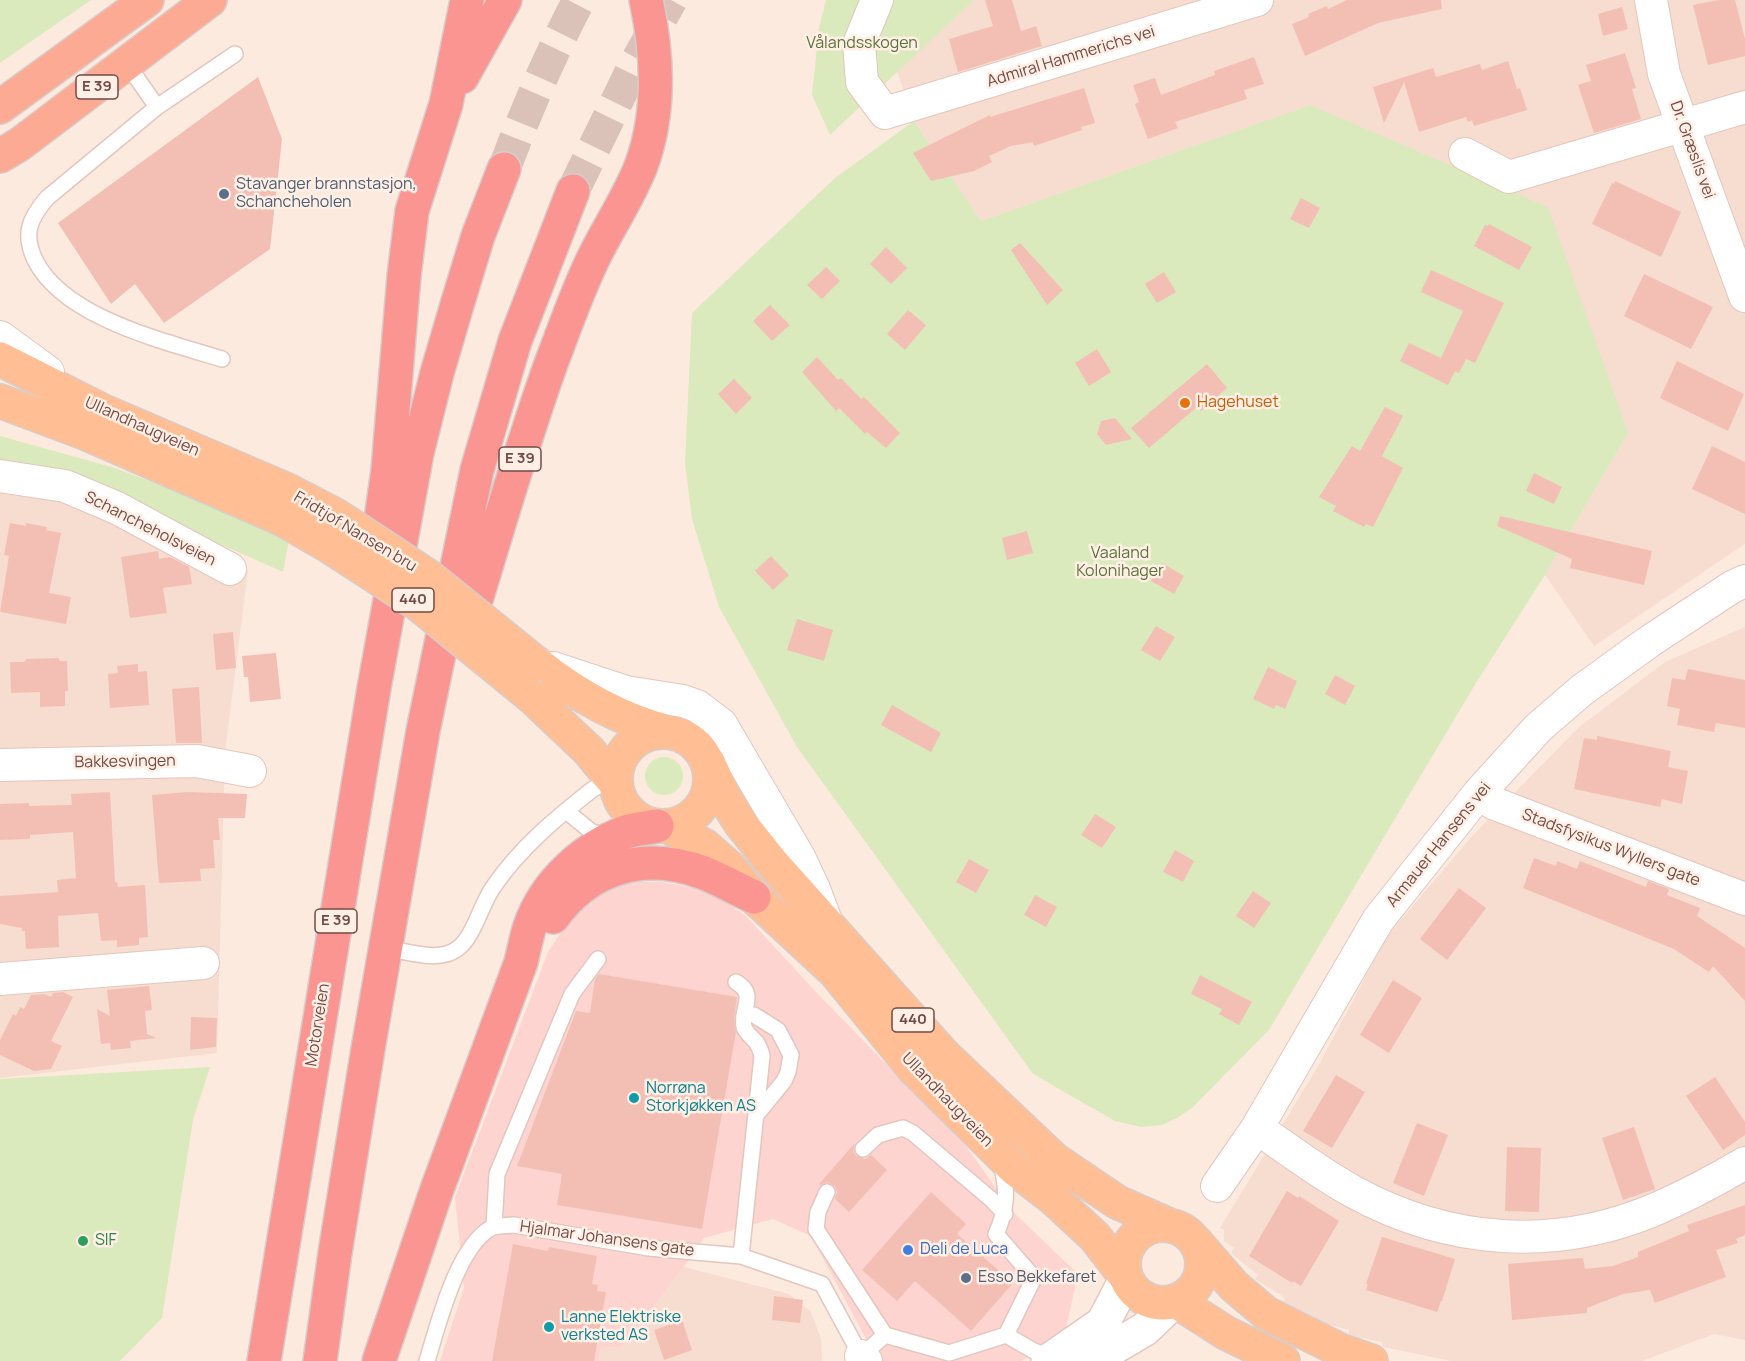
<!DOCTYPE html>
<meta charset="utf-8">
<style>
body{margin:0}
canvas{display:block;background:#fdeade}
</style>
<canvas width="1745" height="1361"></canvas>
<script>
const ctx = document.querySelector('canvas').getContext('2d');
ctx.lineJoin = 'round';
function fillPath(path, color) { ctx.fillStyle = color; ctx.fill(path, 'evenodd'); }
function strokePath(path, color, width, dash) { ctx.strokeStyle = color; ctx.lineWidth = width; ctx.lineCap = dash ? 'butt' : 'round'; ctx.setLineDash(dash || []); ctx.stroke(path); }
function drawText(font, color, halo, rows, align = 'center') {
  ctx.font = font + ' Manrope,sans-serif'; ctx.lineWidth = 5; ctx.setLineDash([]); ctx.textBaseline = 'middle'; ctx.strokeStyle = halo; ctx.fillStyle = color; for (const [text, x, y, turn = 0] of rows) {
    ctx.save(); ctx.translate(x, y); ctx.rotate((+turn || 0) * Math.PI / 180); ctx.textAlign = isNaN(turn) ? turn : align; if (halo) ctx.strokeText(text, 0, 0); ctx.fillText(text, 0, 0); ctx.restore();
  }
}
fillPath(new Path2D(`
 M974,0H1745V544L1594,646L1545,575L1628,433L1310,105L981,221L914,121L897,71Z
 M0,483L113,502L248,570L225,753L217,1053L0,1078Z
 M1745,627V1340L1714,1334L1642,1361H1451L1383,1347L1382,1342L1348,1335L1349,1330L1315,1321V1317L1284,1302L1285,1298L1255,1279L1258,1275L1231,1253L1234,1248L1224,1241V1230L1220,1228L1320,1063L1387,936L1474,834L1578,728L1665,662Z
 M684,1267L789,1294L811,1312L821,1339L822,1361H599L601,1348L622,1347Z`), '#f7dcd0');
fillPath(new Path2D(`
 M631,882H661L696,888L723,900L746,916L815,991L966,1146L1012,1211L1078,1274L1064,1337L1021,1361H878L811,1236L773,1219L704,1238L684,1267L622,1347L601,1348L599,1361H440L464,1288L455,1197L534,989L548,952L566,924L587,902L613,888Z`), '#fed4d1');
fillPath(new Path2D(`
 M0,0H91L0,63Z
 M826,0H974L830,135L812,95L819,28Z
 M1310,105L1548,207L1628,433L1545,575L1476,683L1269,1030L1192,1108L1177,1118L1162,1125L1141,1127L1115,1121L1033,1074L797,747L719,607L692,519L685,462L692,313L835,178L914,121L981,221Z
 M0,436L115,468L290,534L283,572L132,505L0,463Z
 M645 776a19 19 0 1 1 38 0a19 19 0 1 1-38 0Z
 M210,1067L193,1120L162,1318L120,1361H0V1079Z`), '#daeabd');
fillPath(new Path2D(`
 M985,0H1012L1021,31L1036,26L1042,46L958,72L949,39L993,26Z
 M1347,0H1441L1442,9L1378,23L1305,56L1292,24L1309,17L1308,14L1327,6L1328,9Z
 M1719,0H1735L1745,39V56L1708,65L1693,5Z
 M1622,7L1628,29L1603,36L1598,14Z
 M1625,53L1636,88L1632,89L1641,119L1594,133L1578,85L1591,81L1586,65Z
 M1254,57L1264,84L1244,90L1247,99L1175,122L1178,128L1148,139L1135,104L1139,102L1133,85L1155,78L1161,95L1215,75L1214,71Z
 M1508,61L1517,89L1520,88L1527,110L1474,126L1472,120L1468,122L1466,117L1419,132L1404,82L1384,123L1373,87L1433,68L1436,77L1480,64L1482,70Z
 M258,77L282,139L270,249L164,323L135,284L111,304L58,223Z
 M1084,88L1095,123L1081,127L1082,130L1034,146L1033,142L1011,146L989,156L992,162L974,171L931,181L913,153L990,115V117Z
 M1615,181L1681,212L1661,257L1592,224L1612,183L1614,184Z
 M1301,198L1320,208L1309,228L1290,219Z
 M1489,224L1532,247L1519,270L1474,246L1485,225L1488,226Z
 M1020,243L1063,290L1047,305L1011,250Z
 M886,247L907,268L891,284L870,264Z
 M826,267L840,281L822,299L807,285Z
 M1431,270L1504,303L1475,363L1466,359L1459,373L1455,371L1448,385L1400,361L1409,343L1441,358L1463,311L1421,292Z
 M1164,272L1176,292L1157,303L1145,284Z
 M1644,274L1713,307L1691,349L1624,316Z
 M770,305L790,325L772,341L753,321Z
 M908,310L926,325L905,350L887,334Z
 M1097,349L1111,372L1089,386L1075,363Z
 M817,357L838,380L841,378L861,399L864,397L900,433L886,448L867,432L865,434L839,408L836,411L802,372Z
 M1677,361L1744,394L1728,431L1660,398Z
 M1207,364L1227,388L1201,411L1197,407L1149,448L1131,428Z
 M734,379L752,398L736,414L718,394Z
 M1385,407L1403,416L1382,456L1403,468L1373,527L1366,524L1364,527L1333,511L1336,506L1319,497L1352,446L1360,451Z
 M1115,418L1132,439L1106,445L1097,434L1101,421Z
 M1712,446L1745,462V514L1692,489Z
 M1534,473L1562,487L1554,504L1526,491Z
 M1500,516L1652,551L1644,585L1570,568L1572,559L1497,526Z
 M10,523L26,526V523L47,527L46,530L61,533L49,593L71,597L66,624L0,612L9,556L4,555Z
 M1027,531L1033,553L1007,560L1002,538Z
 M158,551L159,559L170,557L189,567L192,584L163,588L167,613L130,618L121,557Z
 M771,556L789,575L773,590L755,571Z
 M1162,563L1184,576L1174,594L1151,581Z
 M797,619L833,630L824,661L787,650Z
 M1156,626L1175,637L1160,661L1141,650Z
 M233,632L236,668L216,670L213,634Z
 M276,653L281,699L250,702L248,677H244L242,656Z
 M59,658V661H67L68,691H65V706L40,707V692L11,693L10,662H24L27,659Z
 M138,664V672L147,671L149,705L110,708L108,674L118,673L117,666Z
 M1268,667L1297,681L1285,709L1276,705L1274,709L1253,699Z
 M1688,669L1745,680V728L1716,723L1714,732L1677,725L1680,709L1667,706L1672,678L1685,680Z
 M1335,675L1355,686L1345,705L1325,694Z
 M199,687L202,743H176L172,689Z
 M892,705L941,733L931,752L881,725Z
 M1597,736L1671,751L1668,767L1688,771L1682,804L1662,799L1660,807L1574,789L1584,738L1597,740Z
 M110,792L115,882H117L118,887L145,885L148,937L139,938V945L117,947V940L101,941L98,913L58,916L59,947L26,949L25,931H22V928L0,924V896L58,892L57,880L76,878L73,832L30,835V839L0,840V804L29,803V806L72,805L71,794Z
 M188,792L247,794L245,818H218L220,840H213L215,868L200,869L201,881L159,883L152,795Z
 M1095,814L1116,827L1102,848L1081,835Z
 M1175,850L1194,861L1183,882L1163,872Z
 M1534,858L1556,866L1557,861L1577,869L1580,861L1646,887L1648,881L1669,889L1667,895L1700,908L1697,916L1745,948V1001L1713,966L1709,972L1674,949L1523,888Z
 M969,859L989,870L976,893L956,882Z
 M1459,888L1486,908L1447,960L1420,939Z
 M1253,891L1271,903L1254,928L1236,916Z
 M1035,895L1057,907L1046,927L1024,915Z
 M599,974L737,997L734,1019L736,1032L702,1229L557,1205L562,1174L517,1166L576,1011L590,1013L595,979Z
 M1200,975L1252,1002L1239,1025L1219,1014L1222,1009L1191,994Z
 M1393,980L1422,998L1389,1053L1360,1035Z
 M149,986L152,1010L145,1011L147,1034L156,1038L130,1041L131,1048L111,1050L110,1043L101,1044L97,1009L110,1016L107,990Z
 M63,992L73,997L51,1041L62,1046L51,1069L34,1071L0,1055V1040L13,1014L16,1016L20,1007L24,1009L31,995L44,994L51,997L53,993Z
 M191,1017L217,1018L216,1047L190,1050Z
 M1336,1075L1365,1092L1332,1148L1303,1131Z
 M1715,1077L1745,1122V1135L1723,1150L1686,1096Z
 M1417,1123L1448,1135L1424,1196L1393,1183Z
 M1634,1127L1655,1189L1623,1200L1602,1138Z
 M855,1143L853,1151L856,1156L865,1159L871,1155L887,1170L849,1212L835,1199L837,1192L835,1186L827,1182L820,1185L819,1184Z
 M1507,1147L1541,1148L1539,1212L1505,1211Z
 M1287,1191L1298,1198L1299,1196L1339,1221L1301,1286L1293,1281L1292,1283L1249,1256Z
 M931,1192L966,1224L957,1234L1013,1283L971,1331L915,1281L897,1301L862,1270Z
 M1745,1205V1235L1736,1239L1738,1243L1716,1250L1726,1277L1655,1303L1650,1290L1623,1294L1587,1308V1313L1512,1320L1508,1264L1583,1258L1585,1269L1613,1266L1638,1257V1252L1689,1231L1687,1225Z
 M1382,1237L1455,1259L1442,1301H1441L1437,1312L1366,1290L1368,1284H1366Z
 M513,1244L548,1251L549,1247L597,1256L592,1284L598,1285L597,1291L606,1292L594,1361H492Z
 M774,1296L803,1300L800,1323L772,1320Z
 M682,1320L692,1350L664,1360L654,1330Z`), '#f3bfb5');
strokePath(new Path2D(`
 M504,169C526,111 550,55 579,0
 M573,191L633,68L671,0`), '#dac2b8', 33, [33, 16]);
const service = new Path2D(`
 M127,64L157,107
 M222,359C164,341 64,318 35,260C23,234 29,219 47,198L157,107L235,54
 M566,811L592,832L609,837
 M385,948C407,951 438,963 457,949C474,938 481,903 494,886C520,848 557,817 593,789L603,784H616
 M736,982C758,995 740,1008 744,1027C746,1033 752,1037 756,1042C759,1046 761,1051 762,1056L741,1256
 M754,1015L778,1030L791,1055L788,1072L784,1081L757,1114
 M863,1149L878,1135L903,1128L913,1133L992,1200L1005,1214
 M827,1192L818,1212L816,1229L885,1335
 M494,1227L497,1174L572,994L598,959
 M1006,1335L1034,1351L1054,1358
 M427,1361C438,1325 457,1247 491,1228C498,1225 507,1226 514,1225L649,1248L741,1256L822,1284L861,1356L885,1335L949,1353L1006,1335L1034,1278L996,1234C1007,1210 1008,1189 1001,1164`);
const minor = new Path2D(`
 M877,0L859,44L862,82L885,113L1257,0
 M1651,0L1664,74L1745,296
 M1465,154L1509,177L1745,107
 M0,337L48,372
 M0,476L65,486L117,508L230,569
 M553,668L626,692L683,701L697,706L721,724L799,857L814,889L826,921
 M0,765L197,761L250,771
 M1479,793L1493,803L1745,899
 M0,979L203,963
 M1257,1128C1288,1149 1319,1173 1352,1191C1448,1244 1555,1252 1656,1209C1686,1196 1716,1180 1745,1163
 M1217,1186L1257,1128L1378,920L1479,793L1538,728L1582,690L1650,641L1732,587L1745,581
 M861,1356L866,1361`);
const tertiary = new Path2D(`
 M1048,1361L1103,1323L1126,1279
 M1091,1361L1145,1329L1172,1303`);
const primary = new Path2D(`
 M0,359L103,411L287,490
 M0,401L85,433L282,519
 M536,663C576,695 618,719 668,732
 M532,697L589,751L616,784
 M616 779a47 47 0 1 1 94 0a47 47 0 1 1-94 0Z
 M708,762L725,799L741,824L773,864L944,1055L1055,1160L1117,1202L1169,1225
 M667,826L705,846L729,867L754,897L835,972L913,1068L1015,1169L1054,1199L1095,1237L1125,1276
 M1124 1264a39 39 0 1 1 78 0a39 39 0 1 1-78 0Z
 M1195,1241L1234,1286L1266,1313L1342,1351L1371,1361
 M1176,1301L1226,1333L1283,1361`);
const trunk = new Path2D(`
 M0,107L147,0
 M0,156L20,144L210,0`);
const motorway = new Path2D(`
 M462,77L505,0
 M374,568L388,470L404,276L412,211L446,104L467,0
 M464,639C493,546 519,452 552,361C565,327 577,292 593,259C608,228 628,199 641,166C661,112 658,55 646,0
 M553,917C590,866 645,851 704,873C721,880 737,889 754,897
 M264,1361L374,688L417,453L437,373L457,305L478,236L504,169
 M320,1361L335,1253L368,1049L423,731L477,470L515,341L573,191
 M379,1361L436,1192L521,962C524,950 526,938 530,926C545,883 583,848 626,832C635,829 647,828 657,826`);
strokePath(service, '#e3c6bd', 18);
strokePath(minor, '#e3c6bd', 34);
strokePath(tertiary, '#e3c6bd', 36);
strokePath(primary, '#d8cdcb', 36);
strokePath(trunk, '#d8cdcb', 36);
strokePath(motorway, '#d8cdcb', 36);
strokePath(service, '#fff', 15);
strokePath(minor, '#fff', 32);
strokePath(tertiary, '#fff', 33);
strokePath(primary, '#ffbe94', 33);
strokePath(trunk, '#fcaa93', 33);
strokePath(motorway, '#fa9592', 33);
const primaryBridge = new Path2D(`
 M287,490L337,516L428,576L536,663
 M282,519L327,545L418,604L532,697`);
strokePath(primaryBridge, '#d8cdcb', 36, []);
strokePath(primaryBridge, '#ffbe94', 33);
for (const [x, y, r, color] of [
 [224,194,6,"#5c6f8a"],
 [1185,403,6,"#e8710a"],
 [634,1098,6,"#0f9aa8"],
 [83,1241,6,"#2e9e5b"],
 [908,1250,6,"#3f7fe0"],
 [966,1278,6,"#5c6f8a"],
 [549,1327,6,"#0f9aa8"]
]) { const dot = new Path2D(); dot.arc(x, y, r, 0, 2 * Math.PI); ctx.fillStyle = color; ctx.fill(dot); strokePath(dot, '#ffefe5', 2); }
for (const [x, y, w] of [
 [97,87,42],
 [520,459,42],
 [413,600,42],
 [336,921,42],
 [913,1020,42]
]) { const box = new Path2D(); box.roundRect(x - w / 2, y - 12, w, 24, 4.5); ctx.fillStyle = '#ffefe5'; ctx.fill(box); strokePath(box, '#734b46', 1.5); }
drawText('bold 15px', '#734b46', null, [
 ["E 39",97,87],
 ["E 39",520,459],
 ["440",413,600],
 ["E 39",336,921],
 ["440",913,1020]
]);
drawText('16px', '#59743c', '#ffefe5', [
 ["Vålandsskogen",862,44],
 ["Vaaland",1120,554],
 ["Kolonihager",1120,572]
]);
drawText('16px', '#734b46', '#ffefe5', [
 ["Admiral Hammerichs vei",1071,57,-17],
 ["Dr. Græslis vei",1692,150,70],
 ["Ullandhaugveien",142,427,24],
 ["Schancheholsveien",150,529,27],
 ["Fridtjof Nansen bru",355,532,31],
 ["Bakkesvingen",125,762,-1],
 ["Armauer Hansens vei",1439,845,-51],
 ["Stadsfysikus Wyllers gate",1611,848,21],
 ["Motorveien",318,1025,-81],
 ["Ullandhaugveien",947,1100,46],
 ["Hjalmar Johansens gate",607,1239,8]
]);
drawText('16px', '#4e5e75', '#ffefe5', [
 ["Stavanger brannstasjon,",236,185],
 ["Schancheholen",236,203],
 ["Esso Bekkefaret",978,1278]
], 'left');
drawText('16px', '#c56008', '#ffefe5', [
 ["Hagehuset",1197,403]
], 'left');
drawText('16px', '#0d838f', '#ffefe5', [
 ["Norrøna",646,1089],
 ["Storkjøkken AS",646,1107],
 ["Lanne Elektriske",561,1318],
 ["verksted AS",561,1336]
], 'left');
drawText('16px', '#27864d', '#ffefe5', [
 ["SIF",95,1241]
], 'left');
drawText('16px', '#366cbe', '#ffefe5', [
 ["Deli de Luca",920,1250]
], 'left');
</script>
